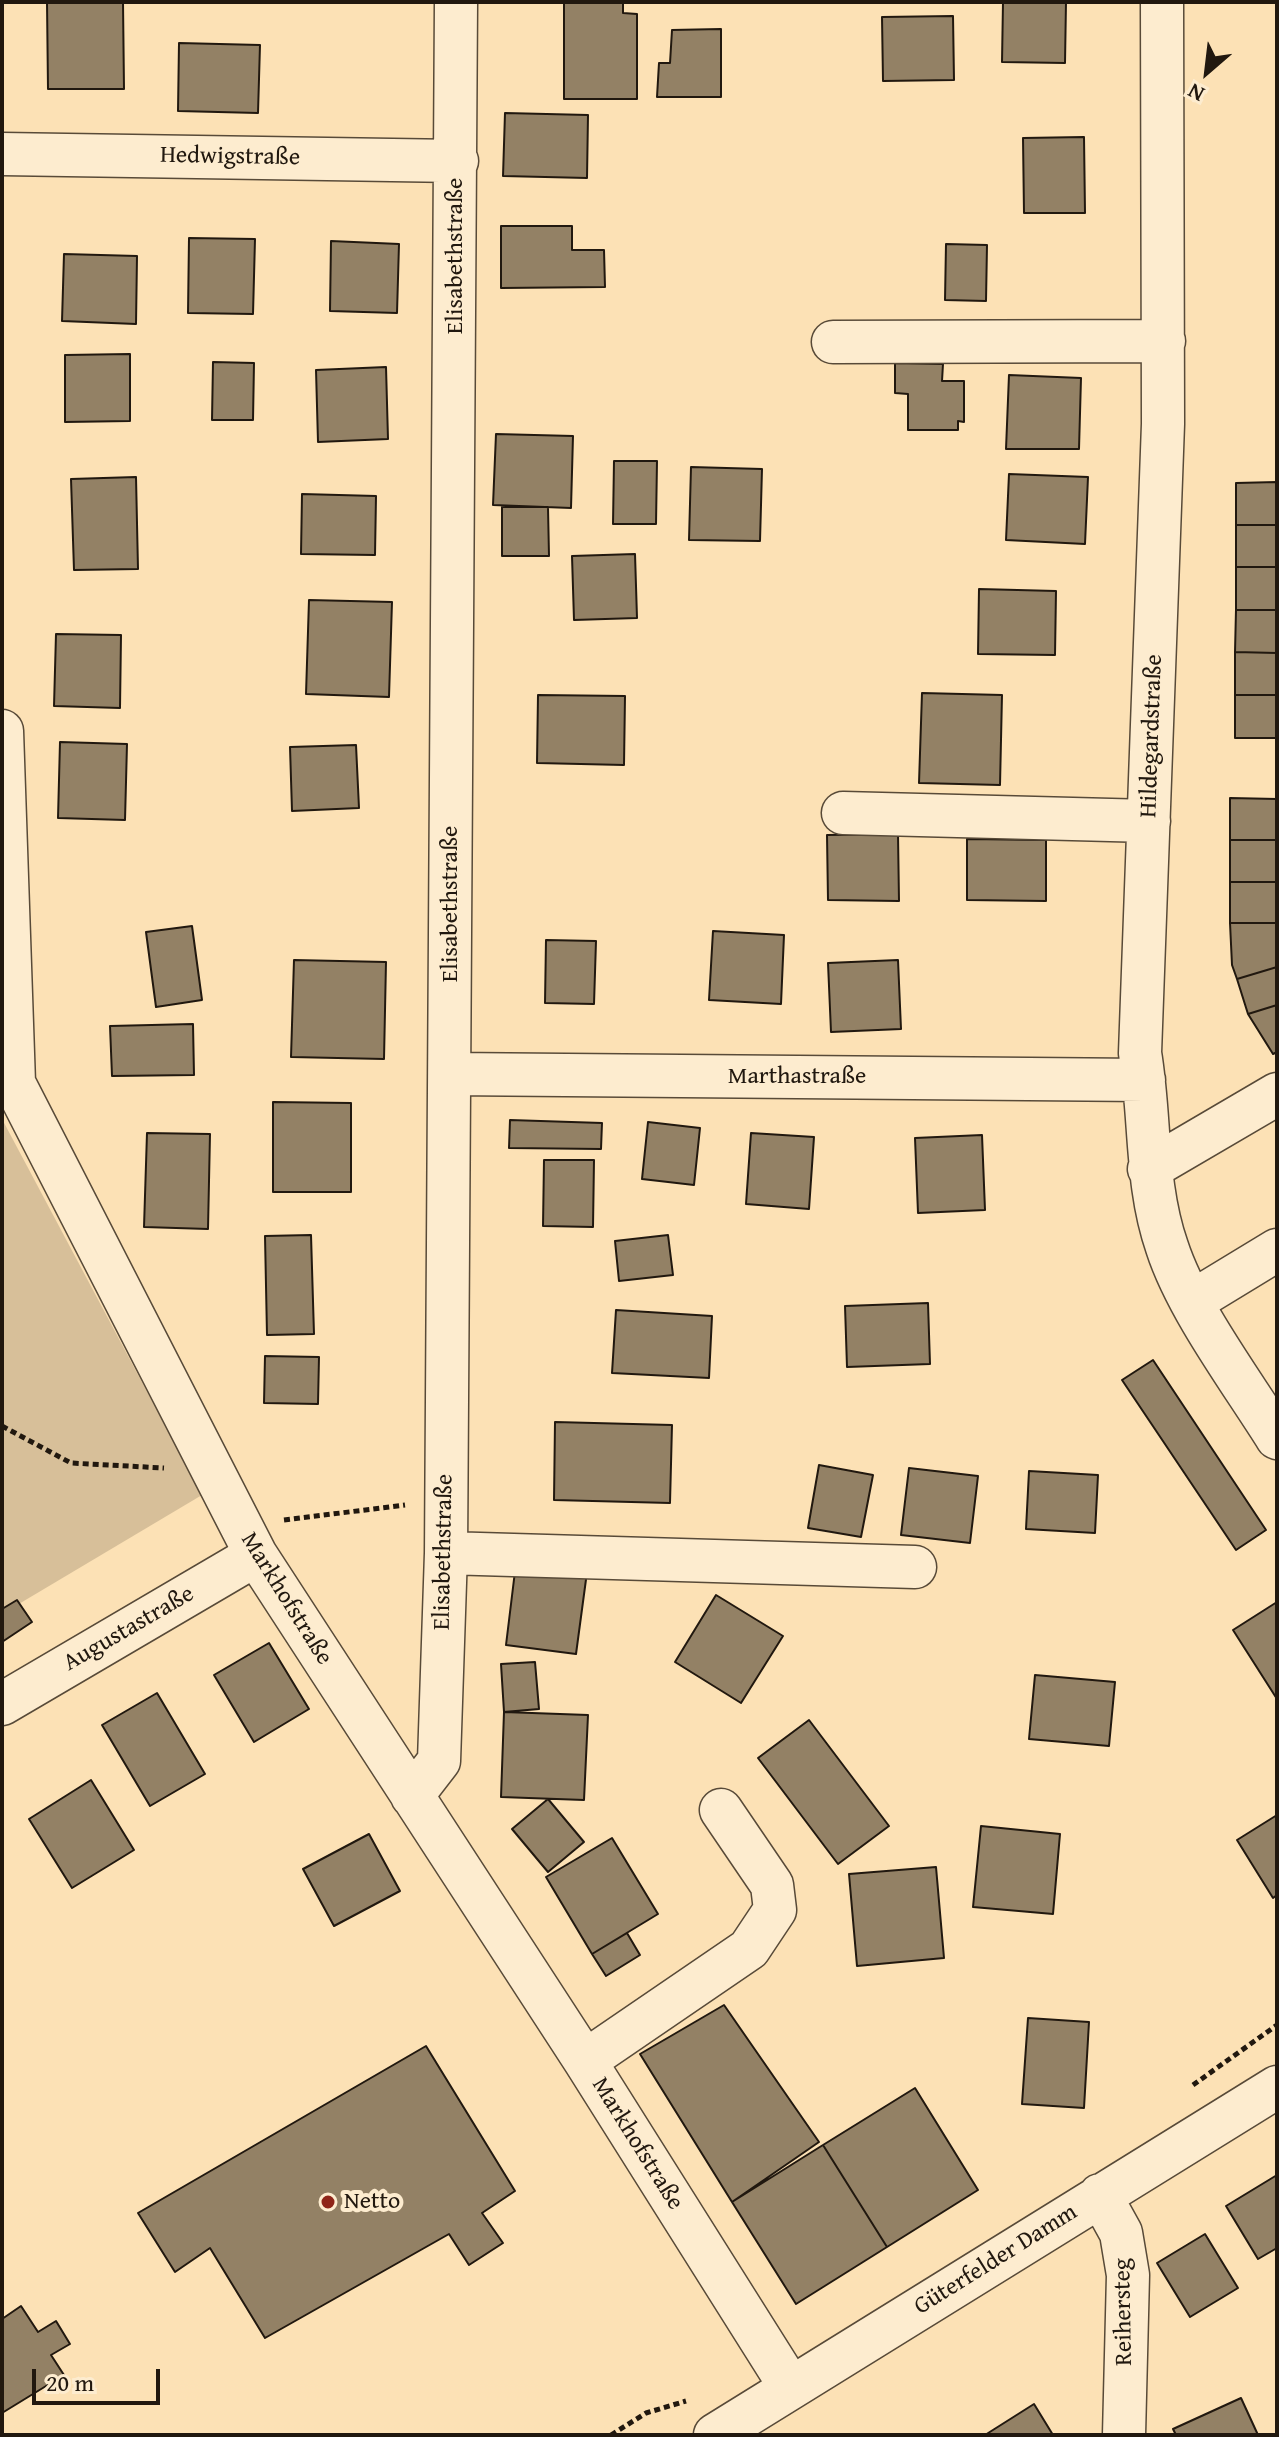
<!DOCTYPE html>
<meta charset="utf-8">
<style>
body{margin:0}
#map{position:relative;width:1279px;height:2437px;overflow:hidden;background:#fce1b5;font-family:"Gentium Book Plus",serif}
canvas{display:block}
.frame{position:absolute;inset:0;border:4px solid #21180f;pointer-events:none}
.north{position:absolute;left:1167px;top:32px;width:80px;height:80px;-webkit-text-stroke:6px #fdeccf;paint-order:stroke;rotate:208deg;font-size:22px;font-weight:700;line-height:32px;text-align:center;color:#21180f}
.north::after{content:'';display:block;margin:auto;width:28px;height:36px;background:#21180f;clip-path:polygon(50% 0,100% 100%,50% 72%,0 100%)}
.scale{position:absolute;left:32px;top:2369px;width:128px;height:36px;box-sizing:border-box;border:4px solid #21180f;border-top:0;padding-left:10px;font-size:24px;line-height:28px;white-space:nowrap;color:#21180f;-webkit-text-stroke:6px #fdeccf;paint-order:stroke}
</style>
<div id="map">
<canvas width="1279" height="2437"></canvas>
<div class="frame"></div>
<div class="north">N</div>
<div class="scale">20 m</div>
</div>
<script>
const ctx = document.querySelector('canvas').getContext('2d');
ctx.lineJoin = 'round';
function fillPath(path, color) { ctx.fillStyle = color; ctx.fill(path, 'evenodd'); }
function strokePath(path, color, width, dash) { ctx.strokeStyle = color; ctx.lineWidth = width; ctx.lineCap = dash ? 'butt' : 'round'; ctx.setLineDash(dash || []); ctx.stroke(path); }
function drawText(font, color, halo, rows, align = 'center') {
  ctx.font = font + ' "Gentium Book Plus",serif'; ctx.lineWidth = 8; ctx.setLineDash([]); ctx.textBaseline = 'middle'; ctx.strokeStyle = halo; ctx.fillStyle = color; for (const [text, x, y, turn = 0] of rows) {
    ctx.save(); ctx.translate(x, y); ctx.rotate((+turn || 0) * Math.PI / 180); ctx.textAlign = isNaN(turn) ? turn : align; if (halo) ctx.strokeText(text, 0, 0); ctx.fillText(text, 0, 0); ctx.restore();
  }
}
fillPath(new Path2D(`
 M2,1119L202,1495L2,1614Z`), '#d7bf99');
const building = new Path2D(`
 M47,2H123L124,89H48Z
 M564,2H623V13L637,14V99H564Z
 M1003,2H1066L1065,63L1002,62Z
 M953,16L954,80L883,81L882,17Z
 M721,29V97H657L659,63H670L672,30Z
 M179,43L260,45L258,113L178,111Z
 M505,113L588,115L587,178L503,176Z
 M1084,137L1085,213H1024L1023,138Z
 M501,226H572V250H604L605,287L501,288Z
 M189,238L255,239L253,314L188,313Z
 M331,241L399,244L397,313L330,311Z
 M946,244L987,245L986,301L945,300Z
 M64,254L137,256L136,324L62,321Z
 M130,354V421L65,422V355Z
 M213,362L254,363L253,420H212Z
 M895,363L943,364L942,381H964V422L958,421V430H908V394L895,393Z
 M386,367L388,439L318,442L316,370Z
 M1009,375L1081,378L1079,449H1006Z
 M496,434L573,436L571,508L493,505Z
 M614,461H657L656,524H613Z
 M691,467L762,469L760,541L689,540Z
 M1009,474L1088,477L1085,544L1006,540Z
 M136,477L138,569L74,570L71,479Z
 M1277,482V525H1236V483Z
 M302,494L376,496L375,555L301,554Z
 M502,507H548L549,556H502Z
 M1236,525H1277V567H1236Z
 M635,554L637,618L574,620L572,556Z
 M1236,567H1277V610H1236Z
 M979,589L1056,591L1055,655L978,654Z
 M309,600L392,602L389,697L306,694Z
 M1236,610H1277V653L1235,652Z
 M56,634L121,635L120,708L54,706Z
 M1235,652L1277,653V695H1235Z
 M922,693L1002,695L1000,785L919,783Z
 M538,695L625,696L624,765L537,763Z
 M1235,695H1277V738H1235Z
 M60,742L127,744L125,820L58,818Z
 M356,745L359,808L292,811L290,747Z
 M1230,798L1277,799V840H1230Z
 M898,834L899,901L828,900L827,835Z
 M967,839L1046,840V901L967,900Z
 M1230,840H1277V882H1230Z
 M1230,882H1277V923H1230Z
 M1230,923H1277V967L1237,979L1232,965Z
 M192,926L202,1000L156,1007L146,932Z
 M713,931L784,935L781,1004L709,1000Z
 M546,940L596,941L594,1004L545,1003Z
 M294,960L386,962L384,1059L291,1057Z
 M898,960L901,1029L831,1032L828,963Z
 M1277,967V1005L1248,1014L1237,979Z
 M1277,1005V1052L1273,1054L1248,1014Z
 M193,1024L194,1075L112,1076L110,1026Z
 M273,1102L351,1103V1192H273Z
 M510,1120L602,1123L601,1149L509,1148Z
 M648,1122L700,1128L694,1185L642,1179Z
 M147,1133L210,1134L208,1229L144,1227Z
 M751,1133L814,1137L809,1209L746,1204Z
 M982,1135L985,1210L918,1213L915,1138Z
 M544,1160H594L593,1227L543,1226Z
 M311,1235L314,1334L267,1335L265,1236Z
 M668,1235L673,1275L619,1281L615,1241Z
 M928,1303L930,1364L847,1367L845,1306Z
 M616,1310L712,1316L709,1378L612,1373Z
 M265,1356L319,1357L318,1404L264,1403Z
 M1153,1360L1266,1530L1236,1550L1122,1380Z
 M555,1422L672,1425L670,1503L554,1500Z
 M819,1465L873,1475L861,1537L808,1528Z
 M909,1468L978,1476L970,1543L901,1535Z
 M1029,1471L1098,1475L1095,1533L1026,1529Z
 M516,1563L587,1572L576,1654L506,1645Z
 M716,1595L783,1636L741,1703L675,1662Z
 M17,1600L32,1622L2,1642V1609Z
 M1277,1602V1699L1233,1630Z
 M269,1643L309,1709L254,1742L214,1675Z
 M535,1662L539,1709L504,1712L501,1664Z
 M1035,1675L1115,1682L1109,1746L1029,1739Z
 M157,1693L205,1774L150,1806L102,1725Z
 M504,1712L588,1715L584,1800L501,1797Z
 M809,1720L889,1826L838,1864L758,1758Z
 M91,1780L134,1850L72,1888L29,1819Z
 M548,1799L584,1842L548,1872L512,1829Z
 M1277,1815V1895L1273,1898L1237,1840Z
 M981,1826L1060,1834L1053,1914L973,1907Z
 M369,1834L400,1891L334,1926L303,1869Z
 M612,1838L658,1914L592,1954L546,1877Z
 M936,1867L944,1958L857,1966L849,1874Z
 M627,1933L640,1955L606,1976L592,1954Z
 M724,2005L819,2142L732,2202L640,2054Z
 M1028,2018L1089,2022L1084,2108L1022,2104Z
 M426,2046L515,2191L482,2213L503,2243L469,2265L449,2234L265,2338L210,2248L175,2272L138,2213Z
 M915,2088L978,2190L887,2247L823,2145Z
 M823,2145L887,2247L796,2304L732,2202Z
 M1277,2175V2248L1258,2259L1226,2206Z
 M1205,2234L1238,2288L1190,2317L1157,2263Z
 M21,2306L38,2332L56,2321L70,2344L51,2355L64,2375L2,2413V2319Z
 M1241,2398L1258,2435H1176L1173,2429Z
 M1034,2404L1053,2435H985Z`);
fillPath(building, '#938165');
strokePath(building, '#21180f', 2);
const minor = new Path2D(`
 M1162,2L1163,424L1140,1053C1151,1118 1145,1184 1167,1247C1187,1309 1242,1382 1277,1438
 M2,154L457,161
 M833,342L1164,341
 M2,731L14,1083L256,1555L585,2061L791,2388
 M843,813L1149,821
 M450,1074L1144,1080
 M1149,1169L1277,1094
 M1193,1301L1277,1250
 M446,1553L915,1567
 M2,1704L256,1555
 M412,1796L439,1761L446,1553L456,2
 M585,2061L749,1949L775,1910L772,1885L721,1810
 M1100,2195L1121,2233L1128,2275L1124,2435
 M715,2435L1277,2087`);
strokePath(minor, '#584a38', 45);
strokePath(new Path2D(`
 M2,1426L71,1463L164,1468
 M284,1520L405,1505
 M1193,2085L1277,2025
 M611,2435L646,2413L686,2401`), '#21180f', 5, [6, 4]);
strokePath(minor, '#fdeccf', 42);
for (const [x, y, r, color] of [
 [328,2202,8,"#8f2418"]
]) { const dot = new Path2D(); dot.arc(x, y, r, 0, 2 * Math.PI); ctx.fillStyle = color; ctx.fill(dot); strokePath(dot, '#fdeccf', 3); }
drawText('24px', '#21180f', '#fdeccf', [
 ["Hedwigstraße",230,157,1],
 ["Elisabethstraße",456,256,-90],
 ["Hildegardstraße",1152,736,-88],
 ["Elisabethstraße",451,904,-90],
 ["Marthastraße",797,1077],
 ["Elisabethstraße",444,1552,-89],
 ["Markhofstraße",286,1599,58],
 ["Augustastraße",129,1629,-30],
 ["Markhofstraße",637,2144,58],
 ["Güterfelder Damm",996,2260,-32],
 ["Reihersteg",1124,2312,-91]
]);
drawText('24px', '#21180f', '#fdeccf', [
 ["Netto",344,2202]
], 'left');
</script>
